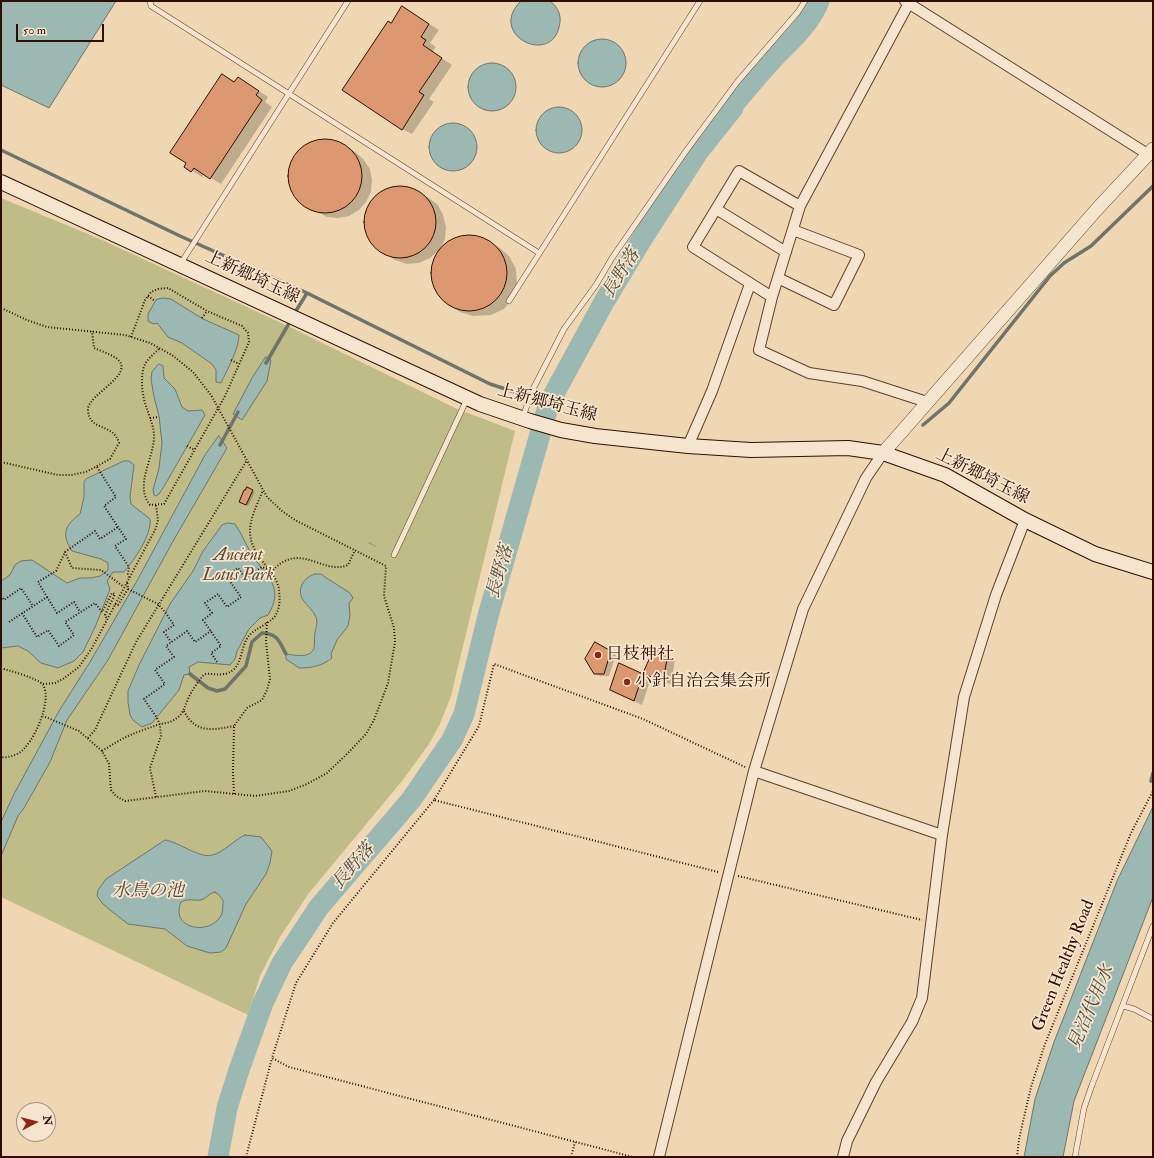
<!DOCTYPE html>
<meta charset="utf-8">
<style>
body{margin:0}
#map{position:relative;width:1154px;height:1158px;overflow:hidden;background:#efd7b3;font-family:"IM FELL Double Pica",serif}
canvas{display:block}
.frame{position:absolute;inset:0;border:2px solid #2e0e00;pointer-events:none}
.north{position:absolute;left:16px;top:1102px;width:40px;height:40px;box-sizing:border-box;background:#f5e5ce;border:1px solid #a58f7c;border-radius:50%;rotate:83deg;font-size:11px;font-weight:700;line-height:16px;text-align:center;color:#2e0e00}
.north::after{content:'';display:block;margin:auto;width:14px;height:18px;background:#8f2418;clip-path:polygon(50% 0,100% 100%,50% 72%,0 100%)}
.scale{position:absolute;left:16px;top:24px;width:88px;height:18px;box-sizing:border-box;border:2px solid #2e0e00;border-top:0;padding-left:5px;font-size:12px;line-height:14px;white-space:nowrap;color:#2e0e00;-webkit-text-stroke:3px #f5e5ce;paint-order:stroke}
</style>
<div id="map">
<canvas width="1154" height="1158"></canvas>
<div class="frame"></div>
<div class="north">N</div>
<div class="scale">50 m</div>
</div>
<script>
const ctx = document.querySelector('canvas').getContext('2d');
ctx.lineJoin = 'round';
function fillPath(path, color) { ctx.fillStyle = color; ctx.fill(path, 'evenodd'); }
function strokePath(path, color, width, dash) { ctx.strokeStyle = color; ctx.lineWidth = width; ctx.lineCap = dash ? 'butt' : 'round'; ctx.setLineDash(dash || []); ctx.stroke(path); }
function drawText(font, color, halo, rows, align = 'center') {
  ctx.font = font + ' "IM FELL Double Pica","Noto Serif JP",serif'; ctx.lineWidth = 3.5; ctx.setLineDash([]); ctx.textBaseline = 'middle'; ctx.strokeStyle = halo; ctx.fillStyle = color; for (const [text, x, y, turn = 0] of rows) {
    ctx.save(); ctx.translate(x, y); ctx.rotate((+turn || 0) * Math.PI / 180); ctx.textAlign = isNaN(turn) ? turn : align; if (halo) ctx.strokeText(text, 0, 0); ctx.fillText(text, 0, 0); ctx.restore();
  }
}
fillPath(new Path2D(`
 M1,198L100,239L292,328L455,408L515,431L451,696L440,724L429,744L402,781L309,893L280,937L260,976L248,1015L1,897Z`), '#c0bc88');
const water = new Path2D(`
 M1,1H116L49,108L1,85Z
 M521,1H550C557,6 561,14 560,22C555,69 485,35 521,1Z
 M578 63a24 24 0 1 1 48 0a24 24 0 1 1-48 0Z
 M468 87a24 24 0 1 1 48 0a24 24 0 1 1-48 0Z
 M536 130a23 23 0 1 1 46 0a23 23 0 1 1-46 0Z
 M429 147a24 24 0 1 1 48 0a24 24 0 1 1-48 0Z
 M163,298L171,299L203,319L239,335C239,349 227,370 221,383L216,382V370L212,364L182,343L168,337L157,323L153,324L148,321V314L156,300Z
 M266,357L271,360L267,381L242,420L233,414L252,378Z
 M159,364L163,366L164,378L175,389L182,407L188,411L202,410L205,415L166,483L159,494L156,496L154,495L153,490L159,468L162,443L159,416L154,397L151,379L152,372Z
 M219,436L227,448L172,543L108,660L67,720L50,762L24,808L18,816L1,856V822L14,794L59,711L90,662L138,579L205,455Z
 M124,461H129L134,465L130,497L131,504L150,519C152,535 134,560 124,572H113L107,581L110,589L96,625L83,652L74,661L58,668L41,663L28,651L18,646L1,648V581L10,575L15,565L21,561L32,560L67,583L80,578H91L100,576L108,570V563L101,559L72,551C61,534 65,525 80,514L84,497V482L86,479Z
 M228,523L235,524C242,534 246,545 252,555C267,577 285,587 268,615L260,618L249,629L237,651L235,659L230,665L198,662L189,667L190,674L184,675L179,690L152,723L142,727L133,720L130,715L128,702V691L139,665L170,604L193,571L203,551L222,525Z
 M315,574H321L325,577L350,593L353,598L349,603L350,615L348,626L337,640L331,654L332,658C322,666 312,668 299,668L286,659V654C295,655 310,659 314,648C315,643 314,637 315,632C316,627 318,623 316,617C313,610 307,606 303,600C296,589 304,577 315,574Z
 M1153,807V897L1074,1101L1063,1157H1024L1035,1099L1054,1042L1117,881Z
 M245,835L261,837L272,851L270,863L266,874L246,904L226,948L221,952L210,953L187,946L165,929L128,924L110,910L102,903L97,896L98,890L106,879L165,840C179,842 200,859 212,855C223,853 234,840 245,835ZM215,892L218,894L223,900C223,904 223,909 222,913C214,936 169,931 181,902C189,898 193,901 201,900C206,899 209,893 215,892Z`);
fillPath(water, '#9bb8b2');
strokePath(water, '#6f746b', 1);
fillPath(new Path2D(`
 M412,13L439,30L430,43L436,47L432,52L452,65L429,99L434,102L412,134L402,129L391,24Z
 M223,75L235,82L248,84L268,97L265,102L272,107L221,184L204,174L202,177L185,166Z
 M331,140L343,145L354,151L363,159L370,169L372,180L371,192L366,202L359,210L349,216L338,218L327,217L306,206L298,199L292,189L290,176L292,164L298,153L307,145L319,141Z
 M396,187H408L418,192L429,198L438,205L443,215L446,227L445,239L439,251L448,242L465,236H476L500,248L509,256L516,269L517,285L509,303L504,309L491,315L473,316L460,312L449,305L439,296L434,288L432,281V267L439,250L430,258L419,263L407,264L395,260L374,247L367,236L364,226L365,214L369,204L376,195L386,189Z
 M247,488L255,492L248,506L240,502Z
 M369,542L376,546V547L368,543Z
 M595,643L616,655L609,676H600L595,673Z
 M655,648L675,660L671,684L651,678L642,705L611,690L619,665L644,675Z`), '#0003');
strokePath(new Path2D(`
 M1,150L180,236L307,293L490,384L549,403
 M294,314L307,293
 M266,363L291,320
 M923,425L949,403L1050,276L1064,263L1091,246L1153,186
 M220,445L238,412
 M190,674L208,688L217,691L225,689L246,666L252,642L262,633C278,634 279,641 286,654
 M1151,781L1153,773`), '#6f746b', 3.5);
strokePath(new Path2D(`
 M218,1157L227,1108L240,1067L263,1003L282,963L319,907L411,800L452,740L464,714L488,616L549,403L604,302L642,239L698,152L733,108L734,104C746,90 758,75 771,61C789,42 809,26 819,1`), '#9bb8b2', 21);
const building = new Path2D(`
 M402,6L429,24L421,37L426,40L423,45L442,58L419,92L424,95L402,130L342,90L388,21L391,23Z
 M222,74L234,82L238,77L259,91L256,95L262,100L210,179L194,168L191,172L184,167L186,163L170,153Z
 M288 176a37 37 0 1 1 74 0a37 37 0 1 1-74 0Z
 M364 222a36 36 0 1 1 72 0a36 36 0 1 1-72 0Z
 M431 273a38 38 0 1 1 76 0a38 38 0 1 1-76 0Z
 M247,487L253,490L246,505L239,502L244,490H245Z
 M595,642L611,651L604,674H594L585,659Z
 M655,647L668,654L663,681L643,674Z
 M619,663L643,674L634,701L610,690Z`);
fillPath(building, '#dc9870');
strokePath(building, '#2e0e00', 1);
const service = new Path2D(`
 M150,1L151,6L539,253
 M181,263L348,1
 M509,301L700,1
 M523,417L532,391L564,329L596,285L612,258L686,151L738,81L798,12L805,1
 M394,555L467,399
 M1123,1006L1134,1009L1153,1019
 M1075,1157L1084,1108L1092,1085L1153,926`);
const minor = new Path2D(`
 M905,1L1149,155
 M800,206L739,171L693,247L772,297L759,350L809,373L862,381L927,402
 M716,209L786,252
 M778,278L834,305L859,255L793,230
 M772,297L800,206L909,3
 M688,446L712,391L750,284
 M754,771L942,835
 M659,1157L754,771L803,609L866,478L883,453
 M843,1157L847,1141L876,1082L912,1022L922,998L942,835L964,697L996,595L1025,520`);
const tertiary = new Path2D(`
 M883,453L1098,208L1153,149`);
const secondary = new Path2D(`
 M1,182L480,404L530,421L561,430L595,436L688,446L751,450L848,448L883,453L945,475L1025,520L1095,554L1153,572`);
strokePath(service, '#5e402d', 6);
strokePath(minor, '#5e402d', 12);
strokePath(tertiary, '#5e402d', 14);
strokePath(secondary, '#2e0e00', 16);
strokePath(new Path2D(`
 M148,296L155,301
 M1,308L27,320L47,327L125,335L150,343L172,355L193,372L211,395L267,497L282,511L295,520L386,566L384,596L394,628L395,642L388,683L374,720L366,734L348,753L327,773L307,784L289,791L255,796L205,791L125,801L116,796L111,790L109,764L102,751L79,731L43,716
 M202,318L207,311
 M131,337L145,300L151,292L158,289L168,288L207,311L242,326L248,333L249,342L225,396L164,504L150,505C134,485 154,459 154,436C154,426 149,416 146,406C142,395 141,381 143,370C145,360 153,355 160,348
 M231,360L239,364
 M150,418L159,417
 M187,446L195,450
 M1,462L58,475H71L86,472L110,459L119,443C113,422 89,432 88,410C87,394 138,374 116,358C110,354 101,351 94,348L92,331
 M97,467L116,497L104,506L126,539L115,546L129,567L128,574L129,578
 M65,552L72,568L101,570L124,587
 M271,572C275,568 280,563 285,561C307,550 326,574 348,565L355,550
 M128,589L158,604L165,612L174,625L164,632L171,642
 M1,596L4,600L21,588L33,606
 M47,597L57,613L74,602L80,612
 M115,604L118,605L128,589L127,581
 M22,613L37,637L48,630L59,646L74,635L65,622L95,603L102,612L112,593L115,594L105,615L107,619
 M9,622L47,597L38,582L56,571L65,552L95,531L100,539L118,527
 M217,662L211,653L221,646L203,620L212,613L205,603L218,594L227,607L241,597L226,576L238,568L245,578L262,567L267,569
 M1,668C10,671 38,678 43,685C53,700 33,745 19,753C13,756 7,758 1,757
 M43,684L55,683L63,679L79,667L92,648L156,528L158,520L156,505
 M184,711C195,734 214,730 234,726
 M88,738L95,730L136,642L247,460
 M102,751C110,746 118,741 126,737C137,732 149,728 160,724C166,723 172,722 177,718C184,713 185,705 189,697C191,692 195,687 198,682C200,680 202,676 204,675C209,671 222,679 233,670C242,663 241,647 248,637C255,627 274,623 277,612C280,606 280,598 279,591C279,582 272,574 267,567C241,536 249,524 263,490
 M234,794L233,773L234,726L247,708L262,700L267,690L270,679L266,642L267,622
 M156,797L150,768L161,736L160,725L157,718L144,699L165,684L155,670L174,657L166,646L187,631L195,642L211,631
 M434,800L333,923L296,983L272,1058L289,1067L633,1157
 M718,872L434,800L479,726L494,664L643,719L745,767
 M738,876L922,920
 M246,1157L272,1058
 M571,1157L575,1142
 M1017,1157L1019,1139L1031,1087L1045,1044L1131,833L1153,791`), '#2e0e00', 2, [1, 2]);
strokePath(service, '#f5e5ce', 5);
strokePath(minor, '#f5e5ce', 10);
strokePath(tertiary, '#f5e5ce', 13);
strokePath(secondary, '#f5e5ce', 14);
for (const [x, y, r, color] of [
 [598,655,4,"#8f2418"],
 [627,682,4,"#8f2418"]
]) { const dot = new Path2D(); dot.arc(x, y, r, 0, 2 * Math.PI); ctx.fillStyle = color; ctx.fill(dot); strokePath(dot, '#f5e5ce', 1.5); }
drawText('17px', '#2e0e00', '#f5e5ce', [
 ["上新郷埼玉線",252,278,25],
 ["上新郷埼玉線",547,404,15],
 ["上新郷埼玉線",982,477,27],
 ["Green Healthy Road",1064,966,-68]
]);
drawText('italic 17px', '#614b30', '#f5e5ce', [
 ["Ancient",238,556],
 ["Lotus Park",238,576]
]);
drawText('17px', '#2e0e00', '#f5e5ce', [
 ["日枝神社",606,655],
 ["小針自治会集会所",635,682]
], 'left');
drawText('italic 18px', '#544a3e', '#f5e5ce', [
 ["長野落",622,274,-58],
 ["長野落",501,572,-74],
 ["長野落",354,867,-49],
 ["水鳥の池",148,892],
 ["見沼代用水",1092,1008,-67]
]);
</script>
